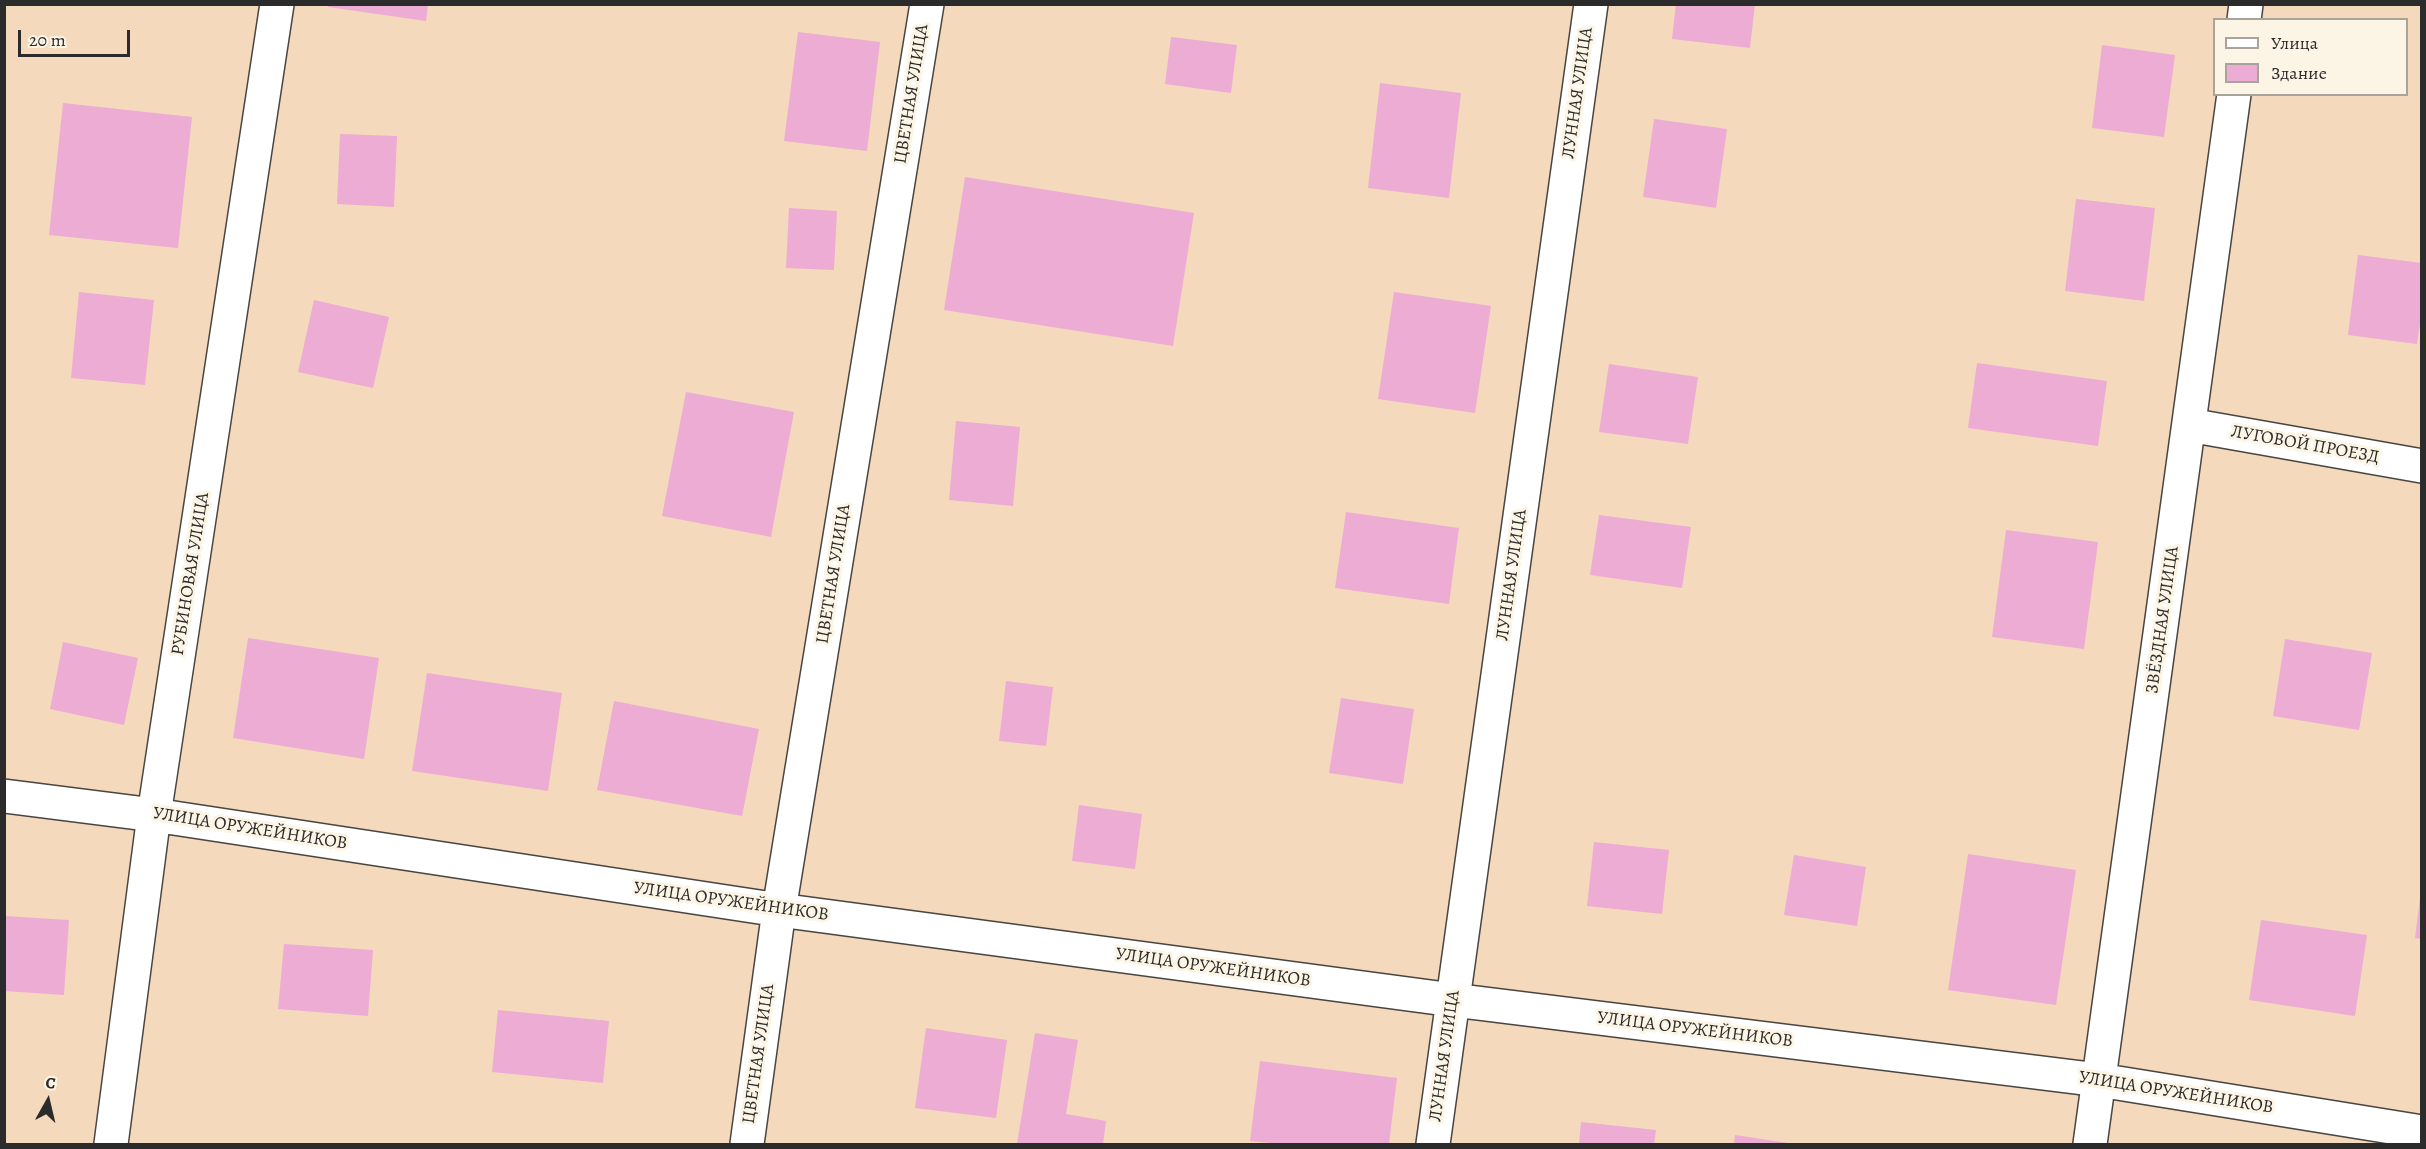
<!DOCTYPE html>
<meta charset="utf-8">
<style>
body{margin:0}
#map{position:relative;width:2426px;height:1149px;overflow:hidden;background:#f4d9bc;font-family:Alegreya,serif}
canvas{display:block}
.frame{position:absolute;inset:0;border:6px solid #2b2b2b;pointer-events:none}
.legend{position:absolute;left:2213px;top:18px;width:195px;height:78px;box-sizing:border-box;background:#fcf5e5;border:2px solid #a8a49b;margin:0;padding:8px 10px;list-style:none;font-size:18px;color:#2b2b2b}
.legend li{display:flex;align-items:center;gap:12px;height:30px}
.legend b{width:30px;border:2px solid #a8a49b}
.north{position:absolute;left:18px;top:1071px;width:60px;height:60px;-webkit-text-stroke:4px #fcf5e5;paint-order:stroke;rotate:8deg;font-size:16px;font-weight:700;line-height:24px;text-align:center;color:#2b2b2b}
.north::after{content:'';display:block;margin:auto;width:21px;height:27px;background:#2b2b2b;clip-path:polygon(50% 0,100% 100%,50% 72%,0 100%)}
.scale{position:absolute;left:18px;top:30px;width:112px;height:27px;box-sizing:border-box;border:3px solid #2b2b2b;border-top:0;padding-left:8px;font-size:18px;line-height:21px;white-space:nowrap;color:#2b2b2b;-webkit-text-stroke:4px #fcf5e5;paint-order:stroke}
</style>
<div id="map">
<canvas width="2426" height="1149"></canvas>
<div class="frame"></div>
<ul class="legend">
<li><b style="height:8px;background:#fff"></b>Улица</li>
<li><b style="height:16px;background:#edacd4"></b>Здание</li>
</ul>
<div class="north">С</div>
<div class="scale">20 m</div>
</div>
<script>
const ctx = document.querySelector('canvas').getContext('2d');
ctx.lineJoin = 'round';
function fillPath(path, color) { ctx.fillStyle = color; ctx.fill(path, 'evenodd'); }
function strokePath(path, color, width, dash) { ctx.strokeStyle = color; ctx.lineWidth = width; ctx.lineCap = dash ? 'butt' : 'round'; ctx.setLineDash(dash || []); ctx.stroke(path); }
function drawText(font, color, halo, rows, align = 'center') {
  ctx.font = font + ' Alegreya,serif'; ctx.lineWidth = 6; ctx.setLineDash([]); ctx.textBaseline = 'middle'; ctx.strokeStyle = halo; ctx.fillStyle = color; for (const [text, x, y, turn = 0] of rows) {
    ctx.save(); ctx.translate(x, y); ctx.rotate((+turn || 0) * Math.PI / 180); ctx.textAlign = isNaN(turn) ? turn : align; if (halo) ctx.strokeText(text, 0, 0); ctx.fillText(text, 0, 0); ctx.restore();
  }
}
fillPath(new Path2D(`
 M329,4H428L426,21L328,7Z
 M1676,4H1755L1750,48L1672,39Z
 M798,32L880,42L867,151L784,141Z
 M1171,37L1237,45L1231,93L1165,84Z
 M2102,45L2175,55L2164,137L2092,128Z
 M1380,83L1461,93L1449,198L1368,188Z
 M63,103L192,117L178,248L49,235Z
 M1654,119L1727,129L1716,208L1643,197Z
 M340,134L397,136L394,207L337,204Z
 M965,177L1194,213L1173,346L944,310Z
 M2076,199L2155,208L2144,301L2065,291Z
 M789,208L837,211L834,270L786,268Z
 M2358,255L2422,263V310L2417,344L2348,335Z
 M79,292L154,300L145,385L71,378Z
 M1394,292L1491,306L1475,413L1378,399Z
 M314,300L389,317L373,388L298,372Z
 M1977,363L2107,381L2098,446L1968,428Z
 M1609,364L1698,377L1688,444L1599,432Z
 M686,392L794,412L771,537L662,516Z
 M956,421L1020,427L1013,506L949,500Z
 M1346,512L1459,528L1449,604L1335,588Z
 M1599,515L1691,527L1682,588L1590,575Z
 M2006,530L2098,542L2084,649L1992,637Z
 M248,638L379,658L364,759L233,738Z
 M2285,639L2372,653L2359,730L2273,716Z
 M63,642L138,658L124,725L50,709Z
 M427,673L562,693L548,791L412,771Z
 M1006,681L1053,687L1046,746L999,741Z
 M1341,698L1414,709L1403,784L1329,773Z
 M614,701L759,729L742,816L597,790Z
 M1079,805L1142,814L1135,869L1072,861Z
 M1594,842L1669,850L1662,914L1587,906Z
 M1968,854L2076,870L2056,1005L1948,990Z
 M1794,855L1866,867L1857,926L1784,915Z
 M2420,898H2422V939L2415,938Z
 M4,916L69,920L64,995L4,991Z
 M2261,920L2367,935L2355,1016L2249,1000Z
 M284,944L373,950L368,1016L278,1009Z
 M498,1010L609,1021L603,1083L492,1072Z
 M926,1028L1007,1040L996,1118L915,1108Z
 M1035,1033L1078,1040L1066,1114L1106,1121L1103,1144H1017Z
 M1260,1061L1397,1078L1389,1144H1280L1250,1141Z
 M1581,1122L1656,1130L1654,1144H1579Z
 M1735,1135L1788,1143V1144H1734Z`), '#edacd4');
const minor = new Path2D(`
 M2244,20L2246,4
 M2189,425L2422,466
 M4,796L154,815L779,910L1453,1000L2099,1080L2422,1132
 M111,1144L154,815L277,4
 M747,1144L779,910L927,4
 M1433,1144L1591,4
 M2090,1144L2234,94`);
strokePath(minor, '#494541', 36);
strokePath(minor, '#fff', 33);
drawText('18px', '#2b2b2b', '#fcf5e5', [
 ["ЛУННАЯ УЛИЦА",1578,93,-82],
 ["ЦВЕТНАЯ УЛИЦА",912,94,-81],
 ["ЛУГОВОЙ ПРОЕЗД",2305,445,10],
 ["РУБИНОВАЯ УЛИЦА",191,574,-81],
 ["ЦВЕТНАЯ УЛИЦА",834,574,-81],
 ["ЛУННАЯ УЛИЦА",1512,575,-82],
 ["ЗВЁЗДНАЯ УЛИЦА",2163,620,-82],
 ["УЛИЦА ОРУЖЕЙНИКОВ",250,829,9],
 ["УЛИЦА ОРУЖЕЙНИКОВ",731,902,8],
 ["УЛИЦА ОРУЖЕЙНИКОВ",1213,968,8],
 ["УЛИЦА ОРУЖЕЙНИКОВ",1695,1030,7],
 ["ЦВЕТНАЯ УЛИЦА",759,1054,-82],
 ["ЛУННАЯ УЛИЦА",1445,1056,-82],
 ["УЛИЦА ОРУЖЕЙНИКОВ",2176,1093,9]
]);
</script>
